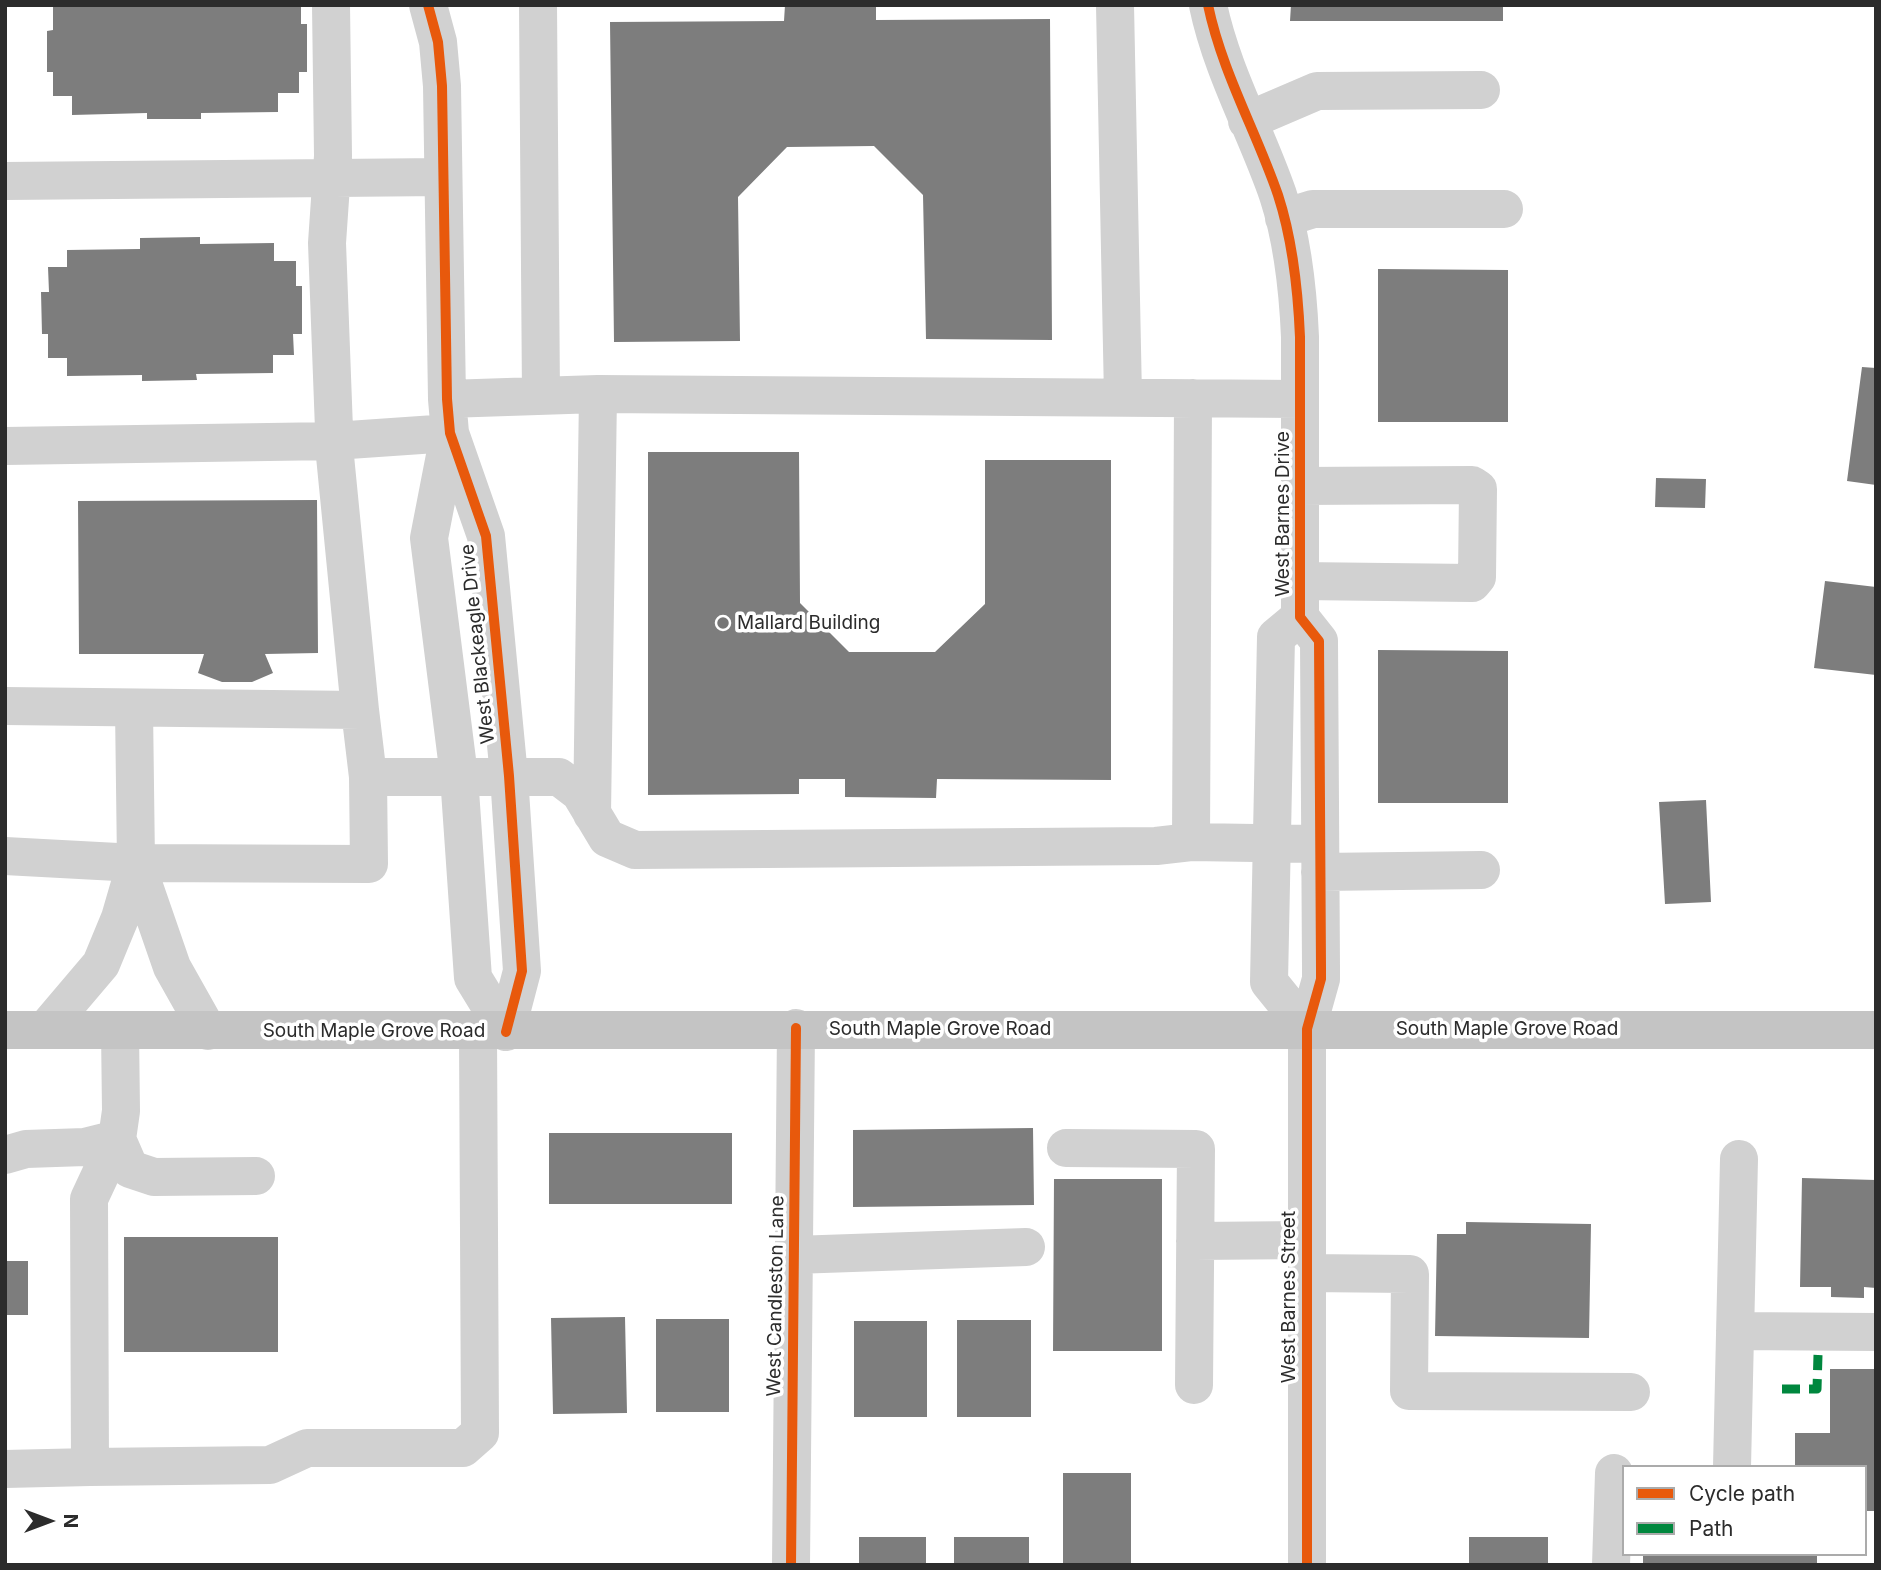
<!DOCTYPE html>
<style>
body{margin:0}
#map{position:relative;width:1881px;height:1570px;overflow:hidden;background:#fff;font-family:Inter,sans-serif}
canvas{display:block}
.frame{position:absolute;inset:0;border:7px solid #2c2c2c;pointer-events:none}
.legend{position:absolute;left:1622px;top:1465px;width:245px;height:91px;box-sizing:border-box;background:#fff;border:2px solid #ababab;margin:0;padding:9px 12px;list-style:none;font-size:21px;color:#2c2c2c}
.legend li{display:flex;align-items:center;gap:14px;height:35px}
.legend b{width:35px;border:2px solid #ababab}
.north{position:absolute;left:14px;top:1486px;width:70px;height:70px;-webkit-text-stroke:5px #fff;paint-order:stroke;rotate:90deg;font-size:19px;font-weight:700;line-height:28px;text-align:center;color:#2c2c2c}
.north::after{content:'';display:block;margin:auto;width:24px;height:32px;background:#2c2c2c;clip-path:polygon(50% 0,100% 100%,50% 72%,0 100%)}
</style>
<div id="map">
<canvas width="1881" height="1570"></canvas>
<div class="frame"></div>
<ul class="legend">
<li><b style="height:9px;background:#e8590c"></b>Cycle path</li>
<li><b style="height:9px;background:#00873e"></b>Path</li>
</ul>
<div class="north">N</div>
</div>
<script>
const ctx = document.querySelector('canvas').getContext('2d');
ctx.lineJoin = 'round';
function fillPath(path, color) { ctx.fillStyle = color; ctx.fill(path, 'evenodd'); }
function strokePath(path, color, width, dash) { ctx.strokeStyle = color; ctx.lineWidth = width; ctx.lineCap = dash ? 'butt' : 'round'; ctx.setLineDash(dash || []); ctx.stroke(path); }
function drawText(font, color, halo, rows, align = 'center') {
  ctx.font = font + ' Inter,sans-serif'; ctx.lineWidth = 7; ctx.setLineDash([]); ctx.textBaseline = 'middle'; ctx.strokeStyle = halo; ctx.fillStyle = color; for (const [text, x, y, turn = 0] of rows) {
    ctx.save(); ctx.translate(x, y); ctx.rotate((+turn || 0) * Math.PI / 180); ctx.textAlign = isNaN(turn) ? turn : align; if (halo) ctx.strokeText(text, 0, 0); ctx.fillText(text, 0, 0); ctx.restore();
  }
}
fillPath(new Path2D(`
 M53,5H301V24H307V72H299V93H278V112L201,113V119H147V113L72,115V96H53V72H47V31L53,30Z
 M785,5H876V20L1050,19L1052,340L926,339L923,195L874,146L787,147L738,197L740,341L614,342L610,22L784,21Z
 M1291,5H1503V21H1290Z
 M200,237V244L274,243V261H296V286H302V334H293L294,355H273V373L196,374L197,380L142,381V375L67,376V358H48V334H42L41,292H49L48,267H67V250L140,249V238Z
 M1378,269L1508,270V422H1378Z
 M1862,367L1876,368V485L1847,481Z
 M648,452H799L800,603L849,652H935L985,604V460H1111V780L937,779L936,798L845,797V779H799V794L648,795Z
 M1656,478L1706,479L1705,508L1655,507Z
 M317,500L318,653L265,654L273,673L252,682H222L198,673L204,654H79L78,501Z
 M1825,581L1876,587V675L1814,668Z
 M1378,650L1508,651V803H1378Z
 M1706,800L1711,902L1665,904L1659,802Z
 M1033,1128L1034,1205L853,1207V1130Z
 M549,1133H732V1204H549Z
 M1802,1178L1876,1180V1288L1864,1287V1298L1831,1297V1287H1800Z
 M1054,1179H1162V1351H1053Z
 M1466,1222L1591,1224L1589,1338L1435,1336L1437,1234H1466Z
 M124,1237H278V1352H124Z
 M5,1261H28V1315H5Z
 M625,1317L627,1413L553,1414L551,1318Z
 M656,1319H729V1412H656Z
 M957,1320H1031V1417H957Z
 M854,1321H927V1417H854Z
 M1830,1369H1876V1511H1865V1467H1795V1433H1830Z
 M1063,1473H1131V1565H1063Z
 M859,1537H926V1565H859Z
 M954,1537H1029V1565H954Z
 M1469,1537H1548V1565H1469Z
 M1643,1554H1817V1565H1643Z`), '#7d7d7d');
strokePath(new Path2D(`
 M428,5L438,42L442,86L447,399L450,433L486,536L509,776L522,971L506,1032
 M538,5L541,396
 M1115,5L1123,397
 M1208,5C1222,72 1256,131 1278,195C1293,241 1298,290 1300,337V617L1319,641L1321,968V979L1307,1029V1565
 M1247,121L1317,91L1481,90
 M5,181L443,177
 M1284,218L1313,209H1504
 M598,394L1300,399
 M447,399L598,394L592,814
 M449,435L429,538L459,776L473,978L506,1032
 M5,446L334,441L450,433
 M1300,486L1472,485L1478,489L1477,577L1472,583L1300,581
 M1300,617L1276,637L1269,982L1307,1029
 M5,706L360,710L335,456L327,243L333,156L331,5
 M368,777H559L580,793L607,838L635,850L1156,846L1191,842L1320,844
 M1191,842L1193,398
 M5,856L136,863L369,864L368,777L360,710
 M136,863L172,967L208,1031
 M1320,872L1481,870
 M45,1030L101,964L120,918L136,863L134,708
 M1066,1148L1196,1149L1194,1385
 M5,1155L26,1149L85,1147L117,1139L130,1169L154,1177L256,1176
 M1195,1241L1307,1240
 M794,1255L1026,1247
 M1307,1273L1410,1274L1409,1391L1631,1392
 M1735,1331L1876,1332
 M90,1467L270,1465L307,1448H463L480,1433L478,1032
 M1732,1467L1739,1159
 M5,1469L90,1467L89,1199L117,1139L121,1111L120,1030
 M791,1565L796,1028
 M1611,1565L1614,1473`), '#d1d1d1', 38);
strokePath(new Path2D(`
 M5,1030H1876`), '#c4c4c4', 38);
strokePath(new Path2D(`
 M1782,1389H1817L1818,1355`), '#00873e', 9, [18, 9]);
strokePath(new Path2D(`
 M428,5L438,42L442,86L447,399L450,433L486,536L509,776L522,971L506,1032
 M1208,5C1222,72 1256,131 1278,195C1293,241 1298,290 1300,337V617L1319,641L1321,968V979L1307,1029V1565
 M791,1565L796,1028`), '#e8590c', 10);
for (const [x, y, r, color] of [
 [723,623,7,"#767676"]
]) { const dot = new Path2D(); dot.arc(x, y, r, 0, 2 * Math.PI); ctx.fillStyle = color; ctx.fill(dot); strokePath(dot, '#fff', 2.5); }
drawText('19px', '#2c2c2c', '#fff', [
 ["West Barnes Drive",1283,514,-90],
 ["West Blackeagle Drive",478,644,-96],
 ["South Maple Grove Road",940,1029],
 ["South Maple Grove Road",1507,1029],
 ["South Maple Grove Road",374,1031],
 ["West Candleston Lane",776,1296,-89],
 ["West Barnes Street",1289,1297,-90]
]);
drawText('19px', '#2c2c2c', '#fff', [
 ["Mallard Building",737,623]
], 'left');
</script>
